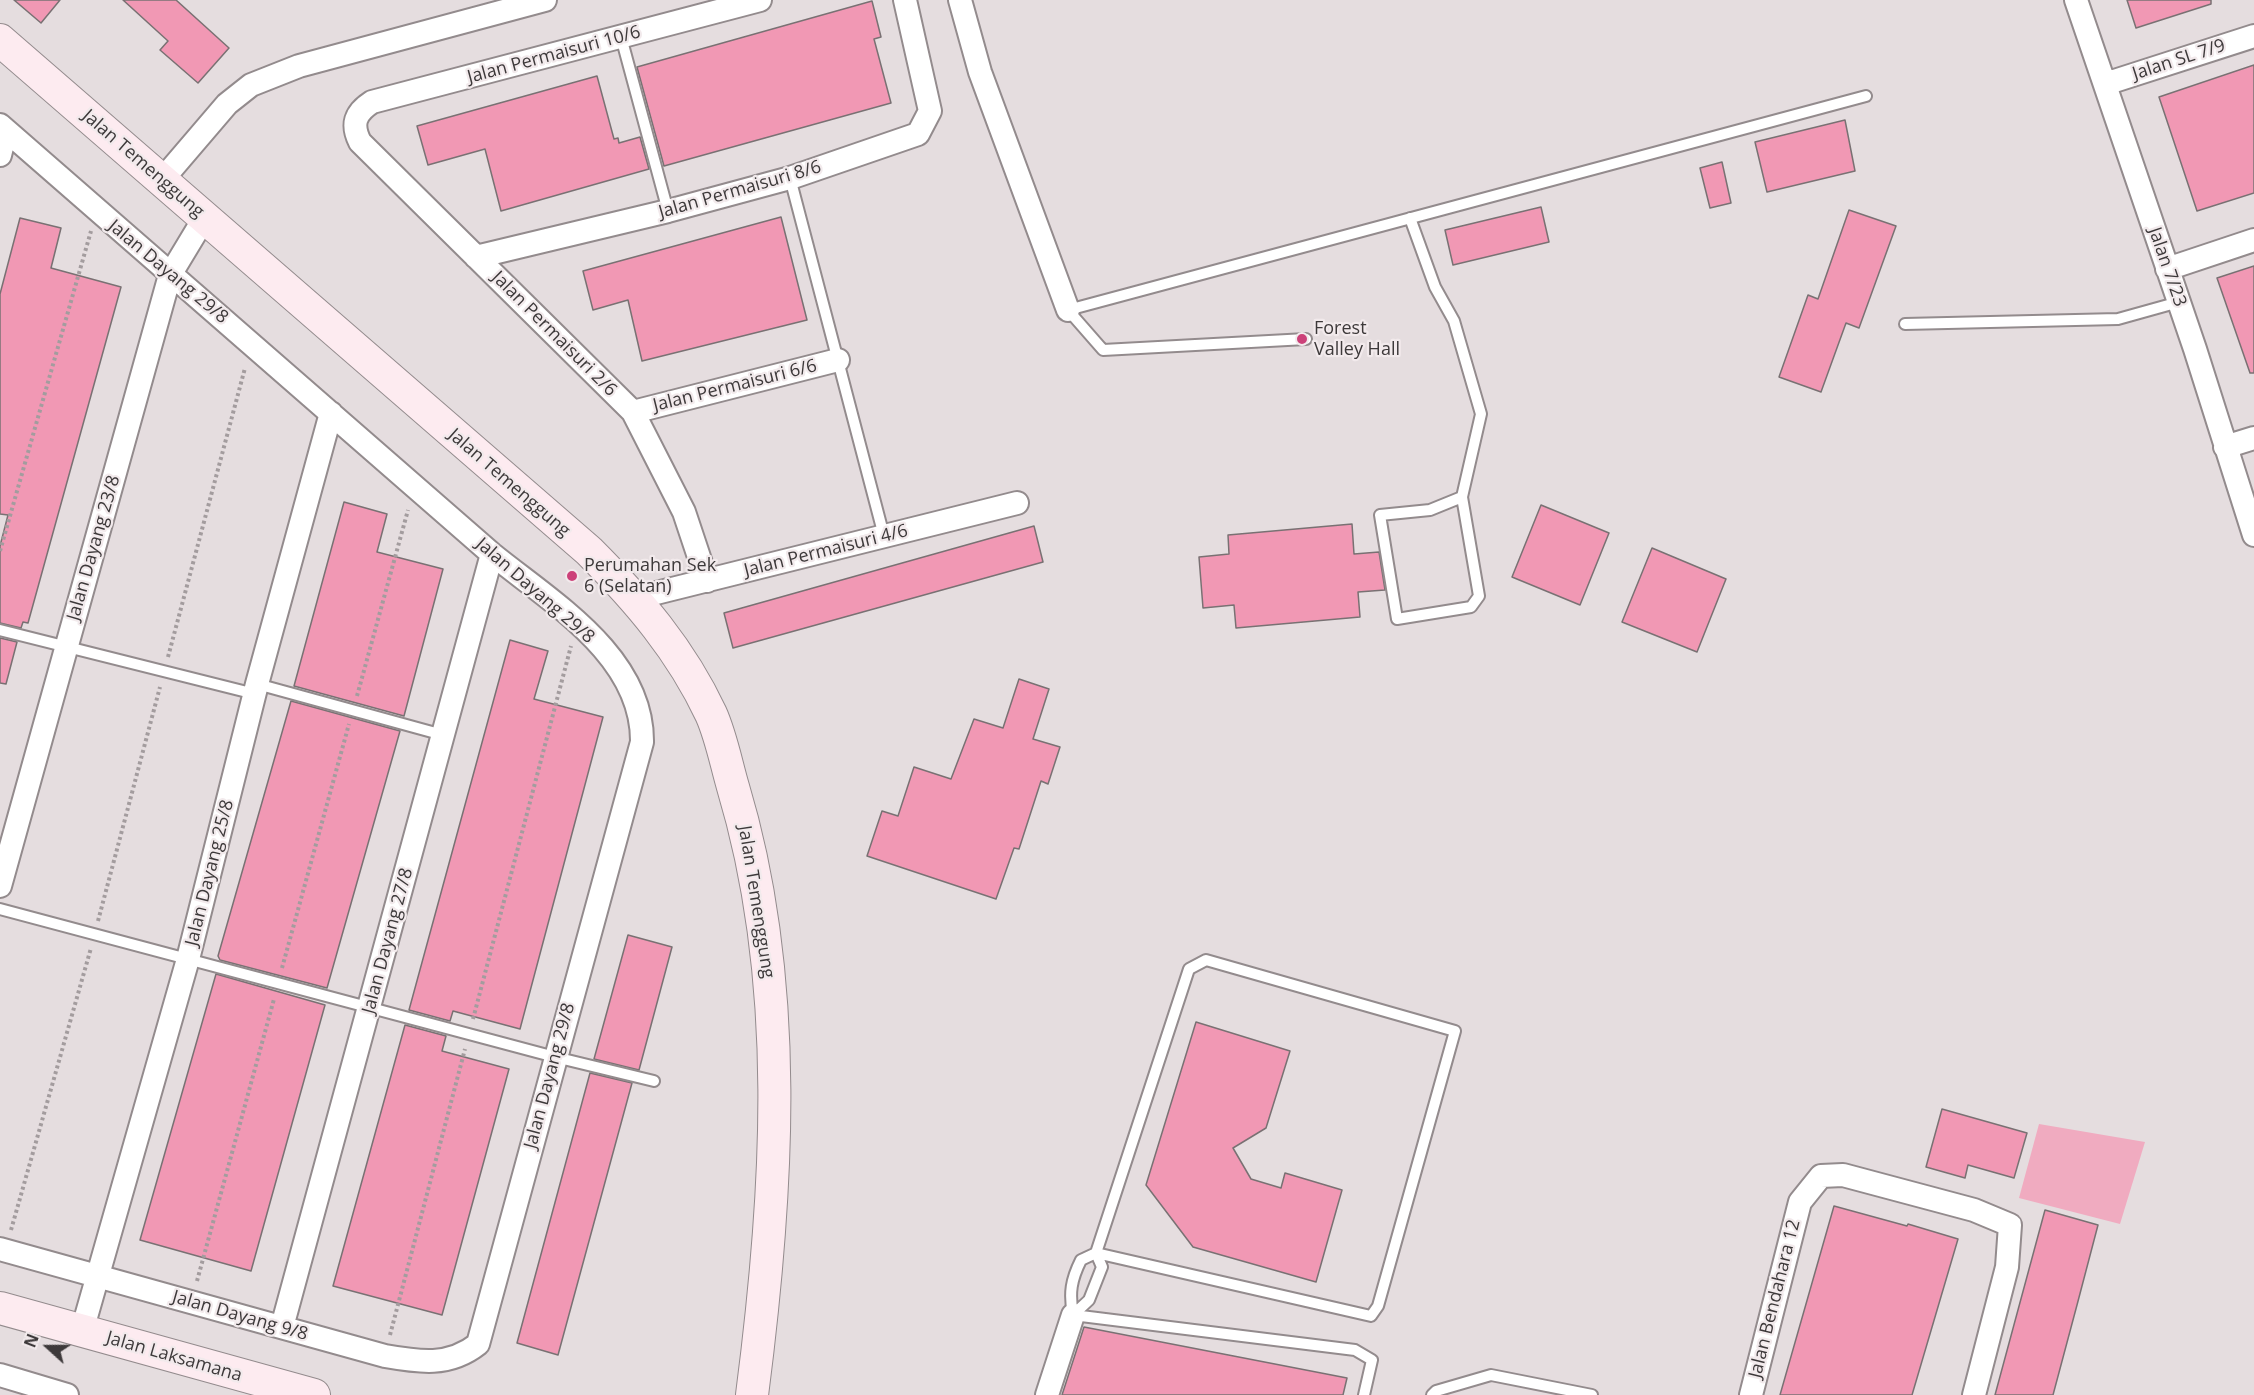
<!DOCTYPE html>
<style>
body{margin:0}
#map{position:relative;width:2254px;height:1395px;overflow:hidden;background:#e5dddf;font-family:"Open Sans",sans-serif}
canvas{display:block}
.north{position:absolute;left:18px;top:1317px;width:60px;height:60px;-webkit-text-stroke:4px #f2eaec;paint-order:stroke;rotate:291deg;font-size:16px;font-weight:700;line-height:24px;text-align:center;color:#3d393a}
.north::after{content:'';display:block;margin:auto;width:21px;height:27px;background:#3d393a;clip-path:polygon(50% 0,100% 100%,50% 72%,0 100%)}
</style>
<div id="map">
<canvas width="2254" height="1395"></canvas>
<div class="north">N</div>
</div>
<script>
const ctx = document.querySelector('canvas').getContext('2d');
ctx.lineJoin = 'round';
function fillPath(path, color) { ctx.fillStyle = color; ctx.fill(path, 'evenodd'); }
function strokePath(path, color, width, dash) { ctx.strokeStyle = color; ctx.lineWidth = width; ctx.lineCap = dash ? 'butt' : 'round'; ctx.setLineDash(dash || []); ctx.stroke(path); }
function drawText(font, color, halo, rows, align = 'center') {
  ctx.font = font + ' "Open Sans",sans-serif'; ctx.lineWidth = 4.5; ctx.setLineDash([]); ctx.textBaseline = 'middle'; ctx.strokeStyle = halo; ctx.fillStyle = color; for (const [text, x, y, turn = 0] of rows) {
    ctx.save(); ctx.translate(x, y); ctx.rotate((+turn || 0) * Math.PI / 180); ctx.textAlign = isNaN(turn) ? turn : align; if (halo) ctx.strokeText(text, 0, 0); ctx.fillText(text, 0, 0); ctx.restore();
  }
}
fillPath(new Path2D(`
 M2039,1124L2145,1142L2120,1224L2019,1198Z`), '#f0abc0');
const building = new Path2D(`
 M14,0H60L41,23Z
 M123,0H176L229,48L198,83L160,50L168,41Z
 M2127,0H2211V4L2136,28Z
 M872,1L881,37L874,39L891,103L664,166L637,67Z
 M2254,65V193L2197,211L2159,97Z
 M597,76L614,139L618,138L619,143L640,137L649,169L501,211L485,149L428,165L417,126Z
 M1845,120L1855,171L1767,192L1755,142Z
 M1722,162L1731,203L1710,208L1700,168Z
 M1541,207L1549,242L1453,265L1445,230Z
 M1849,210L1896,226L1859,328L1846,323L1821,392L1779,377L1808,295L1818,299Z
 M781,217L807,320L642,361L628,300L593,310L583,271Z
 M20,218L61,228L51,268L121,287L28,623L23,622L21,628L0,623V546L8,515L0,514V294Z
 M2254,266V373H2250L2217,278Z
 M344,502L387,514L377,552L443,569L404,716L294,686Z
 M1541,505L1609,533L1580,605L1512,577Z
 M1352,524L1354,554L1379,552L1385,590L1358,592L1360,617L1236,628L1234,605L1203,608L1199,557L1229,554L1228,535Z
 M1034,526L1043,562L733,648L724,613Z
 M1652,548L1726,579L1697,652L1622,622Z
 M0,638L17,642L6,684L0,683Z
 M510,640L548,651L534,699L603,717L520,1029L453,1011L450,1021L409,1010Z
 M1019,679L1049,689L1033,739L1060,747L1048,784L1041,781L1019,849L1014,848L996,899L867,856L882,811L898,816L914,767L951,779L974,719L1003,728Z
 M291,701L400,731L327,988L220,960L218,956Z
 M628,935L672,947L639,1070L594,1059Z
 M216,974L325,1005L251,1271L140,1240Z
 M1196,1022L1290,1051L1266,1128L1233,1148L1251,1179L1281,1188L1285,1173L1342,1190L1316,1282L1193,1247L1146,1185Z
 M405,1025L446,1036L442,1051L509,1069L442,1315L333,1286Z
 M590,1073L632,1083L558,1355L517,1343Z
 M1942,1109L2027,1133L2014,1178L1968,1165L1965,1178L1926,1167Z
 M1834,1206L1907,1226L1908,1224L1958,1239L1912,1395H1780Z
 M2045,1210L2098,1225L2077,1305L2053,1395H1995Z
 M1084,1327L1347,1378L1343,1395H1062Z`);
fillPath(building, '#f198b4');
strokePath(building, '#797173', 1.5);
const lane = new Path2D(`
 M621,37L668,211
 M790,178L884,536
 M1410,218L1435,287L1454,321L1481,414L1462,497L1479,596L1471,607L1397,619L1380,515L1430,510L1462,497
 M1905,324L2118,319L2179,302
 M1306,339L1103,350L1068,310L1866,96
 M0,630L255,694
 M257,684L443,735
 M0,909L555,1057L654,1081
 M1206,960L1455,1031L1378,1306L1371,1316L1096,1253L1189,969Z
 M1096,1253L1102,1267L1089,1300L1073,1315C1069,1293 1071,1280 1081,1260Z
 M1073,1315L1355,1350L1372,1360L1364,1395
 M1432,1395L1436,1391L1491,1375L1592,1395`);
const street = new Path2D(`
 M960,0L980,72L1068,310
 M2076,0L2195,349L2254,535
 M2105,84L2254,36
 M0,125L492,554C551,602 643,656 642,742L478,1344C449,1367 419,1362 385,1356L0,1249
 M0,155L6,131
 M162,180L227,104L251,85L299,66L545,0
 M476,257L668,211L790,178L918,134L930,111L905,0
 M2167,269L2254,240
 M633,412L838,360
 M2225,447L2254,438
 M707,581L684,512L633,412L360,142C351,124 355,113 372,102L760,0
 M636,598L1017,503
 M0,886L170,275L205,217
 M282,1327L492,554
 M82,1331L188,959L257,684L331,413
 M0,1375L67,1395
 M1047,1395L1073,1315
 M1751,1395L1800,1202L1821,1176L1843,1175L1974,1210L2010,1225L2007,1267L1974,1395`);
const secondary = new Path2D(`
 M0,40L589,551C638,600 681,650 711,714C721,736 726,763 733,787C792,983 778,1195 752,1395
 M0,1308L314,1395`);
strokePath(lane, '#938b8d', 14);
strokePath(street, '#938b8d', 26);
strokePath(secondary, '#938b8d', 34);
strokePath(new Path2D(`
 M0,551L91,231
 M168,657L245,368
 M357,696L408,510
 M98,921L160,687
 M282,968L349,724
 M473,1019L571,646
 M11,1230L91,948
 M197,1281L274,999
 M390,1335L465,1049`), '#a39c9e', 4, [3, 3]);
strokePath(lane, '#fff', 10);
strokePath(street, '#fff', 22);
strokePath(secondary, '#fdebf0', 32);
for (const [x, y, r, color] of [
 [1302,339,6,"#cc4179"],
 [572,576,6,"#cc4179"]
]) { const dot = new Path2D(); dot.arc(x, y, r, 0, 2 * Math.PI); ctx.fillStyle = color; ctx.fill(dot); strokePath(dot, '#f2eaec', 2); }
drawText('18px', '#3d393a', '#f2eaec', [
 ["Jalan Permaisuri 10/6",554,55,-15],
 ["Jalan SL 7/9",2179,60,-18],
 ["Jalan Temenggung",143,164,41],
 ["Jalan Permaisuri 8/6",740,190,-16],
 ["Jalan 7/23",2167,267,71],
 ["Jalan Dayang 29/8",168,272,40],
 ["Jalan Permaisuri 2/6",554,334,45],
 ["Jalan Permaisuri 6/6",735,386,-14],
 ["Jalan Temenggung",509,483,41],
 ["Jalan Dayang 23/8",94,548,-74],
 ["Jalan Permaisuri 4/6",826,551,-14],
 ["Jalan Dayang 29/8",535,591,41],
 ["Jalan Dayang 25/8",210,873,-76],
 ["Jalan Temenggung",756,902,81],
 ["Jalan Dayang 27/8",388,941,-75],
 ["Jalan Dayang 29/8",550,1076,-75],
 ["Jalan Bendahara 12",1775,1299,-76],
 ["Jalan Dayang 9/8",240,1316,16],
 ["Jalan Laksamana",174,1357,16]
]);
drawText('18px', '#3d393a', '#f2eaec', [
 ["Forest",1314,329],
 ["Valley Hall",1314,350],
 ["Perumahan Sek",584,566],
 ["6 (Selatan)",584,587]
], 'left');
</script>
